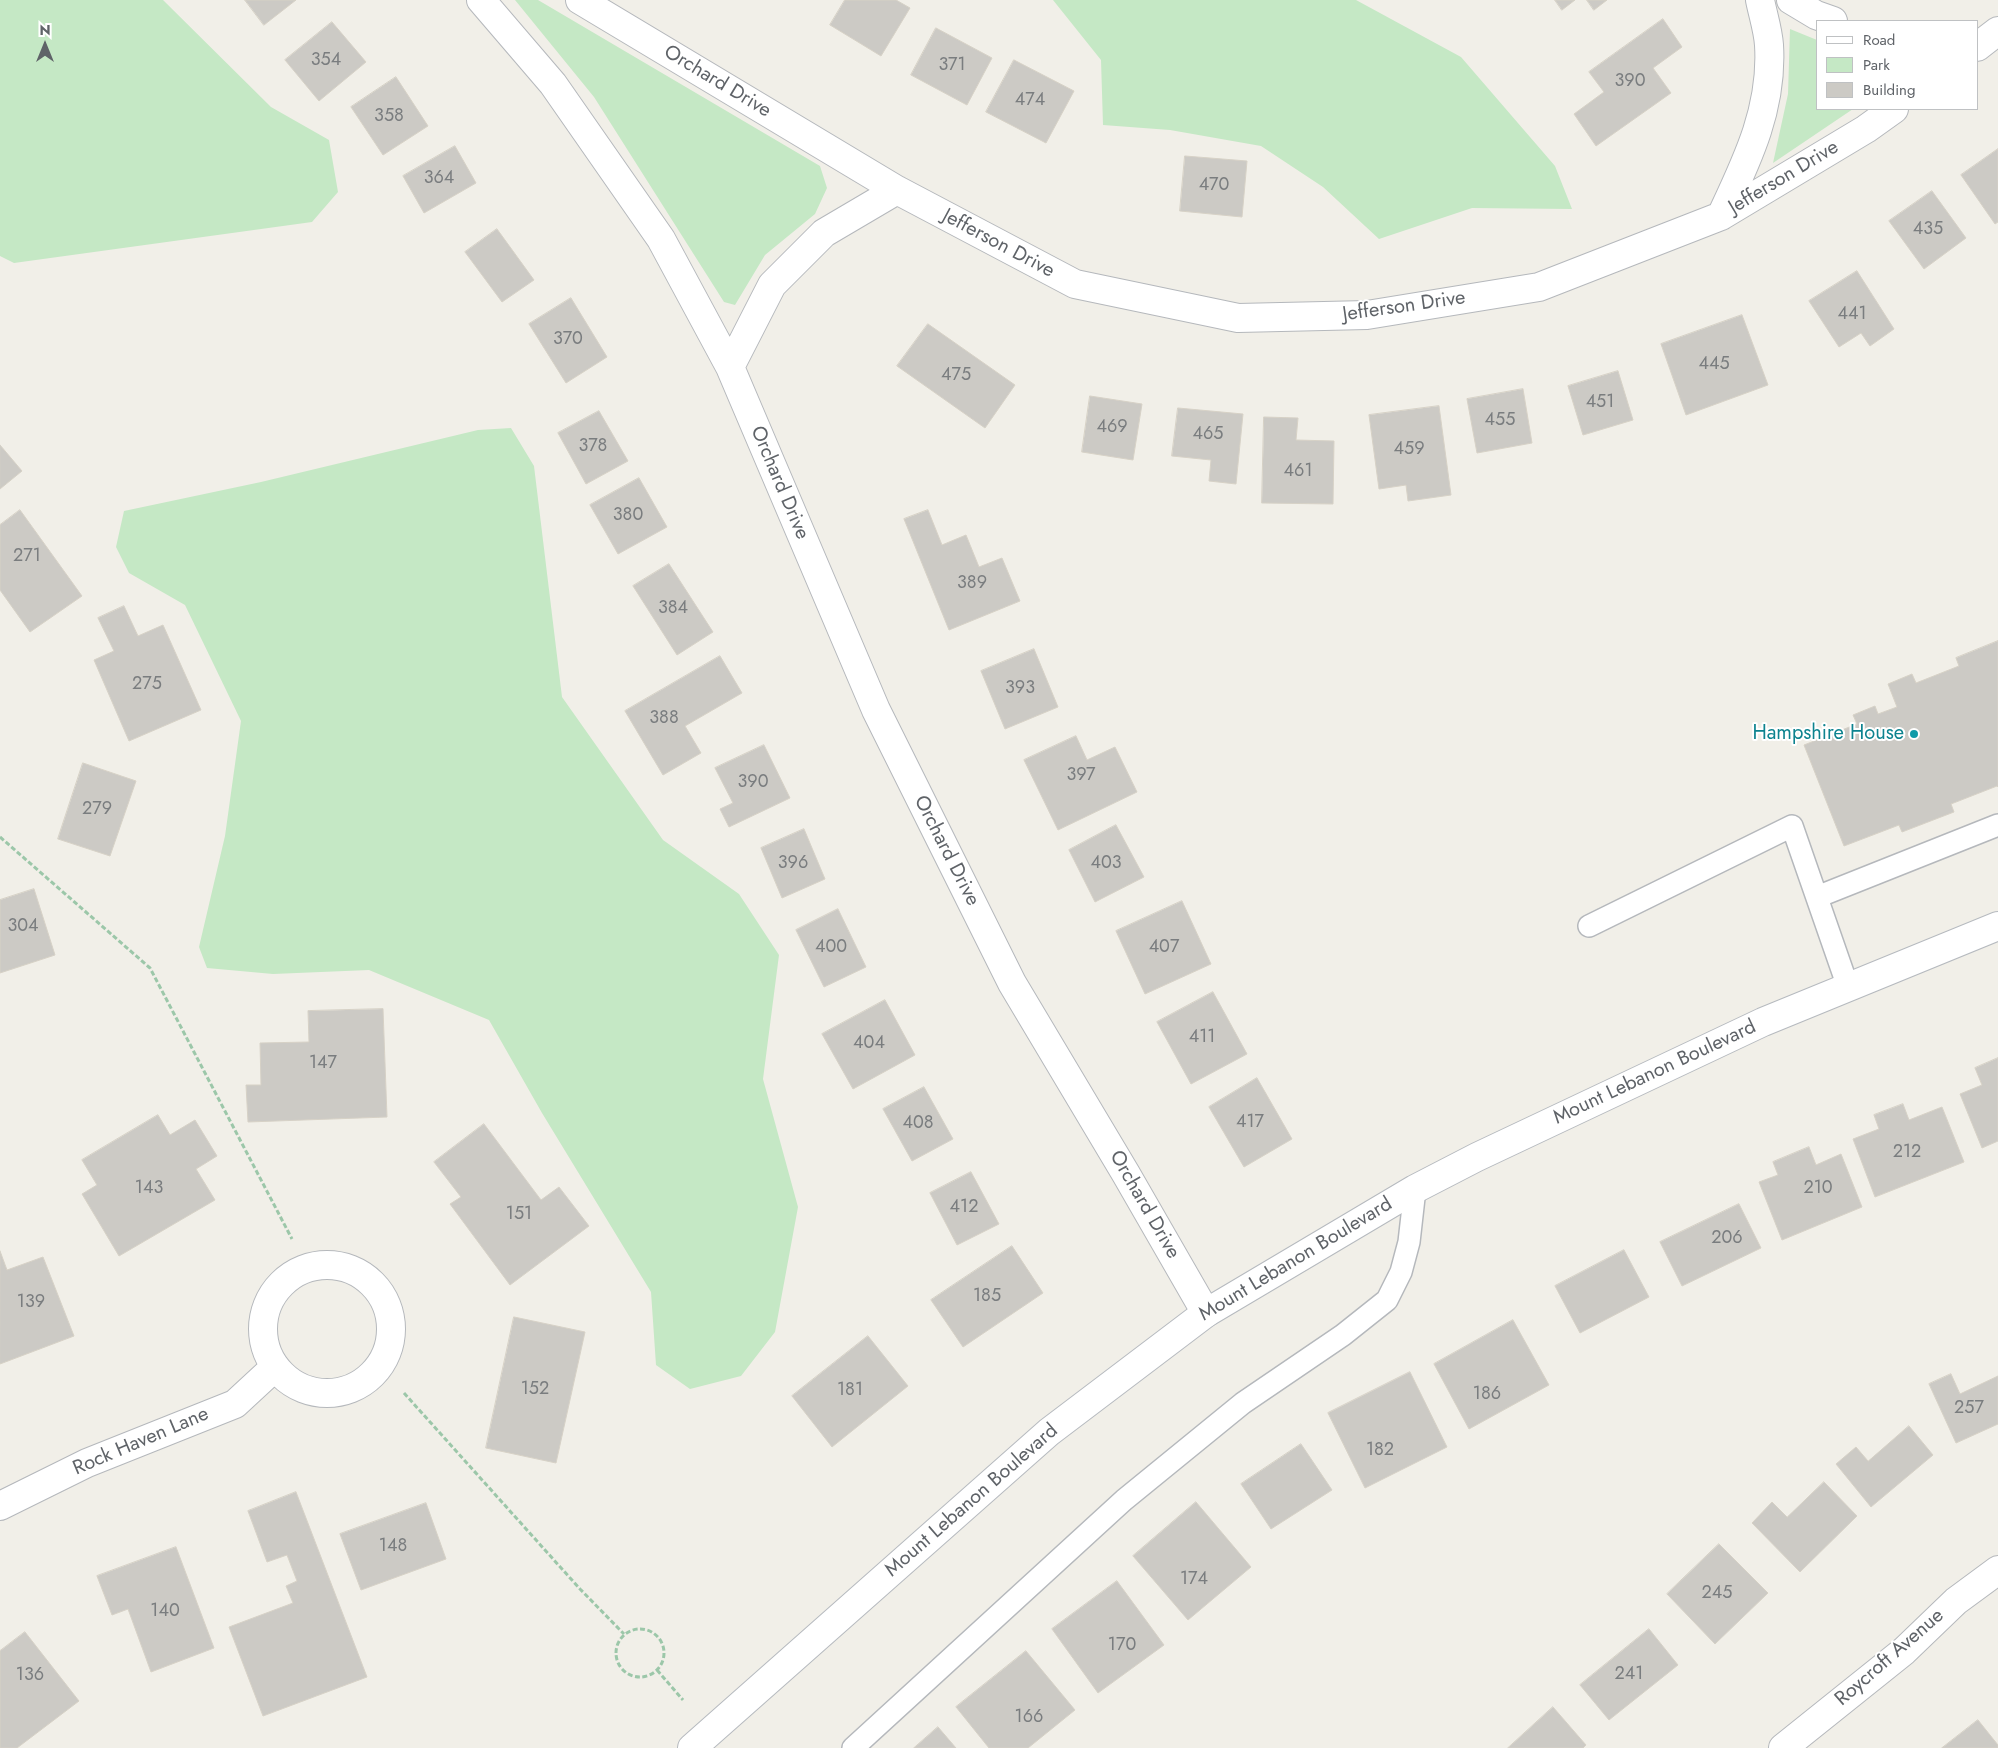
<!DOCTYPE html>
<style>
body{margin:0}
#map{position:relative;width:1998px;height:1748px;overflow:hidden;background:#f1efe8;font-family:Jost,sans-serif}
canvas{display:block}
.legend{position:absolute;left:1816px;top:20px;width:162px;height:90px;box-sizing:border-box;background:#fff;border:1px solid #bfc1c3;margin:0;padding:6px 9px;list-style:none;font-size:15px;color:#5f6368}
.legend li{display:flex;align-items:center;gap:10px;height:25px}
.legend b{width:25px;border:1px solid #bfc1c3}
.north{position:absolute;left:20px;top:20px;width:50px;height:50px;-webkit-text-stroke:4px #fff;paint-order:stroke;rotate:0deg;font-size:14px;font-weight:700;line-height:20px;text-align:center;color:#5f6368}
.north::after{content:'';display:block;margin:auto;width:18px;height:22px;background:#5f6368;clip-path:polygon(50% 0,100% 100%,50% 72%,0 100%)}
</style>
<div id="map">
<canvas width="1998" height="1748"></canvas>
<ul class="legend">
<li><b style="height:6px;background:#fff"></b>Road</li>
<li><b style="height:14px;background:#c5e8c5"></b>Park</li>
<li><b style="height:14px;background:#cccac5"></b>Building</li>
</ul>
<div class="north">N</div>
</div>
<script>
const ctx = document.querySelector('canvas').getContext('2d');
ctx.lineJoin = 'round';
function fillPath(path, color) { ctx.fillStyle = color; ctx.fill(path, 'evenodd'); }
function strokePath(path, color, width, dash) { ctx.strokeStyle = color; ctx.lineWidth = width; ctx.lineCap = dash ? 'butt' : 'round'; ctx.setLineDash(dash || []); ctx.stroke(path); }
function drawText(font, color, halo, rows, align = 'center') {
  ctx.font = font + ' Jost,sans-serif'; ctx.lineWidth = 4; ctx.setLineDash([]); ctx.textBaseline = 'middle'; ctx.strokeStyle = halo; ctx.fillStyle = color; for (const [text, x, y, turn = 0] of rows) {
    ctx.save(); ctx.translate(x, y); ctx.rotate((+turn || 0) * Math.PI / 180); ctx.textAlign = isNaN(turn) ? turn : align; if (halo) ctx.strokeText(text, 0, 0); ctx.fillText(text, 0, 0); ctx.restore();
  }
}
fillPath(new Path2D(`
 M0,0H163L271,107L329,140L338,192L312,222L14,263L0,256Z
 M515,0H538L820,166L827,188L815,214L765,255L735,305L724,302L594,97Z
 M1053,0H1356L1461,57L1555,166L1572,209L1472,208L1379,239L1323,187L1261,146L1170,130L1103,125L1101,60Z
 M1790,29L1817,40V109H1853L1773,163L1788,94Z
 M511,428L534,466L562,697L663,840L739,894L779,955L763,1079L798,1207L775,1332L741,1376L690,1389L656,1365L651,1292L542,1113L489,1020L369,970L273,974L207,968L199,947L225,836L241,721L185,605L129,573L116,547L124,511L261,482L478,430Z`), '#c5e8c5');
const building = new Path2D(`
 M245,0H296L264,25Z
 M845,0H896L910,8L881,56L830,25Z
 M1555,0H1575L1562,10Z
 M1587,0H1607L1594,10Z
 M1663,19L1682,47L1653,68L1671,93L1596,146L1574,114L1604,92L1589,72Z
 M332,22L366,62L319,101L285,60Z
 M936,28L992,58L967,105L911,75Z
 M1014,60L1074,91L1046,143L986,112Z
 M396,77L428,126L383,155L351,107Z
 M455,146L476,183L424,213L403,176Z
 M1998,149V222L1995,224L1961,175Z
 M1185,156L1247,161L1242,217L1180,211Z
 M1932,191L1966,238L1924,269L1889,221Z
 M497,229L534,280L502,302L465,252Z
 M1857,271L1894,329L1870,346L1861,333L1839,347L1809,301Z
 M571,298L607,357L566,383L529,324Z
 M1742,315L1768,385L1686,415L1661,344Z
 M928,324L1015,385L985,428L897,366Z
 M1618,371L1633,420L1583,435L1568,386Z
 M1523,389L1532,443L1477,453L1467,399Z
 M1090,396L1142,404L1133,460L1082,452Z
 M1439,406L1451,495L1408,501L1406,485L1379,489L1369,415Z
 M1178,408L1243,414L1236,484L1209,481L1211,460L1172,456Z
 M599,411L628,461L586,484L558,433Z
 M1264,417L1298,418L1296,440L1334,441L1333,504L1262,503Z
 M0,445L22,471L0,489Z
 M639,478L667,527L618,554L590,505Z
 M20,510L82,596L30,632L0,590V525Z
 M928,510L942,545L966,535L979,567L1002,558L1020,601L949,630L904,519Z
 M669,564L713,632L677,655L633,586Z
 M124,606L138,636L163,625L201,710L129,741L94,660L114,651L98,618Z
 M1998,641V787L1997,786L1951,804L1954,812L1902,832L1899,825L1844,846L1804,745L1857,724L1853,715L1875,706L1878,714L1897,707L1888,684L1912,674L1916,683L1959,666L1956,658Z
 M1034,649L1058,707L1005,729L981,671Z
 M720,656L742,693L685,726L701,753L663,775L625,711Z
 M1076,736L1087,760L1115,747L1137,792L1058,830L1024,760Z
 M764,745L790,798L729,827L720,809L733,803L715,768Z
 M83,763L136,781L110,856L58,839Z
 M1116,825L1144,877L1095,902L1069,850Z
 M804,829L825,879L782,898L761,848Z
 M34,889L55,955L0,973V900Z
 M1182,901L1211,964L1145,994L1116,931Z
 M838,909L866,967L824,987L796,930Z
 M1213,992L1247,1054L1191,1084L1157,1022Z
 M885,1000L915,1055L853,1089L822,1034Z
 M383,1009L387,1117L248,1122L246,1085H261L260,1043L309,1042L308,1011Z
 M1998,1058V1141L1982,1148L1960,1094L1982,1085L1975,1068Z
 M1257,1078L1292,1139L1244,1167L1209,1107Z
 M924,1087L953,1139L912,1161L883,1109Z
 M1903,1104L1909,1120L1942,1107L1964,1162L1875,1197L1853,1139L1879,1129L1874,1115Z
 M158,1115L170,1135L195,1120L217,1156L196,1169L215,1200L119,1256L82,1194L97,1185L82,1160Z
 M484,1124L541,1200L559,1187L589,1226L510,1285L450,1204L461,1197L434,1162Z
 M1809,1147L1816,1165L1841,1154L1862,1207L1782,1240L1759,1182L1778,1175L1773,1162Z
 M971,1172L999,1224L957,1245L930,1193Z
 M1739,1204L1761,1248L1682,1286L1660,1242Z
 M1012,1246L1043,1293L963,1347L931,1300Z
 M1624,1250L1649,1297L1580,1333L1555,1286Z
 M0,1251L7,1270L43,1257L74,1336L0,1364Z
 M514,1317L585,1332L556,1463L486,1448Z
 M1513,1320L1549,1385L1469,1429L1434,1364Z
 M868,1336L908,1386L832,1447L792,1396Z
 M1410,1372L1447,1447L1365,1488L1328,1413Z
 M1951,1374L1960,1394L1998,1376V1424L1956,1443L1929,1384Z
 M1909,1426L1933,1455L1871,1507L1836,1464L1856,1447L1868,1461Z
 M1301,1444L1332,1490L1271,1529L1241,1484Z
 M1824,1482L1857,1516L1800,1572L1752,1523L1772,1502L1787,1517Z
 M296,1492L367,1677L263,1716L229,1627L293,1603L286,1586L297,1581L287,1555L267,1562L248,1511Z
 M1196,1502L1251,1567L1188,1620L1133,1556Z
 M426,1503L446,1559L361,1590L340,1534Z
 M1719,1544L1768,1593L1715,1644L1667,1594Z
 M176,1547L214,1648L151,1672L128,1609L112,1615L97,1576Z
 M1117,1581L1164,1645L1098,1693L1052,1629Z
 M1649,1629L1678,1665L1609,1720L1580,1685Z
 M25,1632L79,1701L17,1748H0V1651Z
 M1026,1651L1075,1710L1028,1748H989L956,1707Z
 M1553,1707L1586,1745L1583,1748H1508Z
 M1978,1720L1998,1745V1748H1942Z
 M938,1727L956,1748H914Z`);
fillPath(building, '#cccac5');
strokePath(building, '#d6d1c6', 1);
const lane = new Path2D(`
 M1817,897L1998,825
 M1589,926L1792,826L1848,987
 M853,1748L1124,1500L1243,1403L1343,1335L1387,1300L1401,1272L1409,1242L1415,1189`);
const street = new Path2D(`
 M481,0L553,84L661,239L730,367L876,710L1012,983L1126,1174L1206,1313
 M580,0L897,190L1075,284L1238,318L1367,315L1539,287L1721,216L1866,129L1894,109
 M1791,0L1816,15L1833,21
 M1977,47L1998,31
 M1721,216C1747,161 1773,108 1769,45C1768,30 1763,15 1760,0
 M730,367L772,285L824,233L897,190
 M263 1329a64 64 0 1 1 128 0a64 64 0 1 1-128 0Z
 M0,1506L87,1463L235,1404L275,1367
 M1783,1748L1904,1651L1956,1601L1998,1570`);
const secondary = new Path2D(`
 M692,1748L1049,1432L1206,1313L1415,1189L1477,1157L1763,1022L1998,926`);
strokePath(lane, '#b5b8bc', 24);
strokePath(street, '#b5b8bc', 30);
strokePath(secondary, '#b6babf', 30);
strokePath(new Path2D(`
 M0,837L150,968L292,1239
 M404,1393L580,1589L624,1634
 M616 1653a24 24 0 1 1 48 0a24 24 0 1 1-48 0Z
 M657,1670L683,1700`), '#9cc7a9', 3, [5, 2.5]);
strokePath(lane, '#fff', 21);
strokePath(street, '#fff', 28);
strokePath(secondary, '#fff', 28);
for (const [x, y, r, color] of [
 [1914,734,5,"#0f9aa8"]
]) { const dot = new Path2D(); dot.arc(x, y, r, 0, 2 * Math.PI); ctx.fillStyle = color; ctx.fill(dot); strokePath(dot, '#fff', 2); }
drawText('18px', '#7a7d7f', null, [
 ["354",326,61],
 ["371",952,66],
 ["390",1630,82],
 ["474",1030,101],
 ["358",389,117],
 ["364",439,179],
 ["470",1214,186],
 ["435",1928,230],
 ["441",1852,315],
 ["370",568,340],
 ["445",1714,365],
 ["475",956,376],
 ["451",1600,403],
 ["455",1500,421],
 ["469",1112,428],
 ["465",1208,435],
 ["378",593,447],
 ["459",1409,450],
 ["461",1298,472],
 ["380",628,516],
 ["271",27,557],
 ["389",972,584],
 ["384",673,609],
 ["275",147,685],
 ["393",1020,689],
 ["388",664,719],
 ["397",1081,776],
 ["390",753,783],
 ["279",97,810],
 ["396",793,864],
 ["403",1106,864],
 ["304",23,927],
 ["400",831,948],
 ["407",1164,948],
 ["411",1202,1038],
 ["404",869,1044],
 ["147",323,1064],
 ["417",1250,1123],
 ["408",918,1124],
 ["212",1907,1153],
 ["143",149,1189],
 ["210",1818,1189],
 ["412",964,1208],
 ["151",519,1215],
 ["206",1727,1239],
 ["185",987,1297],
 ["139",31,1303],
 ["152",535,1390],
 ["181",850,1391],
 ["186",1487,1395],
 ["257",1969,1409],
 ["182",1380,1451],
 ["148",393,1547],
 ["174",1194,1580],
 ["245",1717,1594],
 ["140",165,1612],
 ["170",1122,1646],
 ["241",1629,1675],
 ["136",30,1676],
 ["166",1029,1718]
]);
drawText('20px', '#5f6368', '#fff', [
 ["Orchard Drive",717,82,31],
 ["Jefferson Drive",1784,178,-31],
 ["Jefferson Drive",998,244,28],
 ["Jefferson Drive",1404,307,-8],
 ["Orchard Drive",779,483,67],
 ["Orchard Drive",946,851,63],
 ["Mount Lebanon Boulevard",1655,1073,-25],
 ["Orchard Drive",1144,1205,60],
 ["Mount Lebanon Boulevard",1296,1260,-31],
 ["Rock Haven Lane",141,1442,-23],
 ["Mount Lebanon Boulevard",972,1501,-41],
 ["Roycroft Avenue",1890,1658,-41]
]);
drawText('20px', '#0d838f', '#fff', [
 ["Hampshire House",1904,734]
], 'right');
</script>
